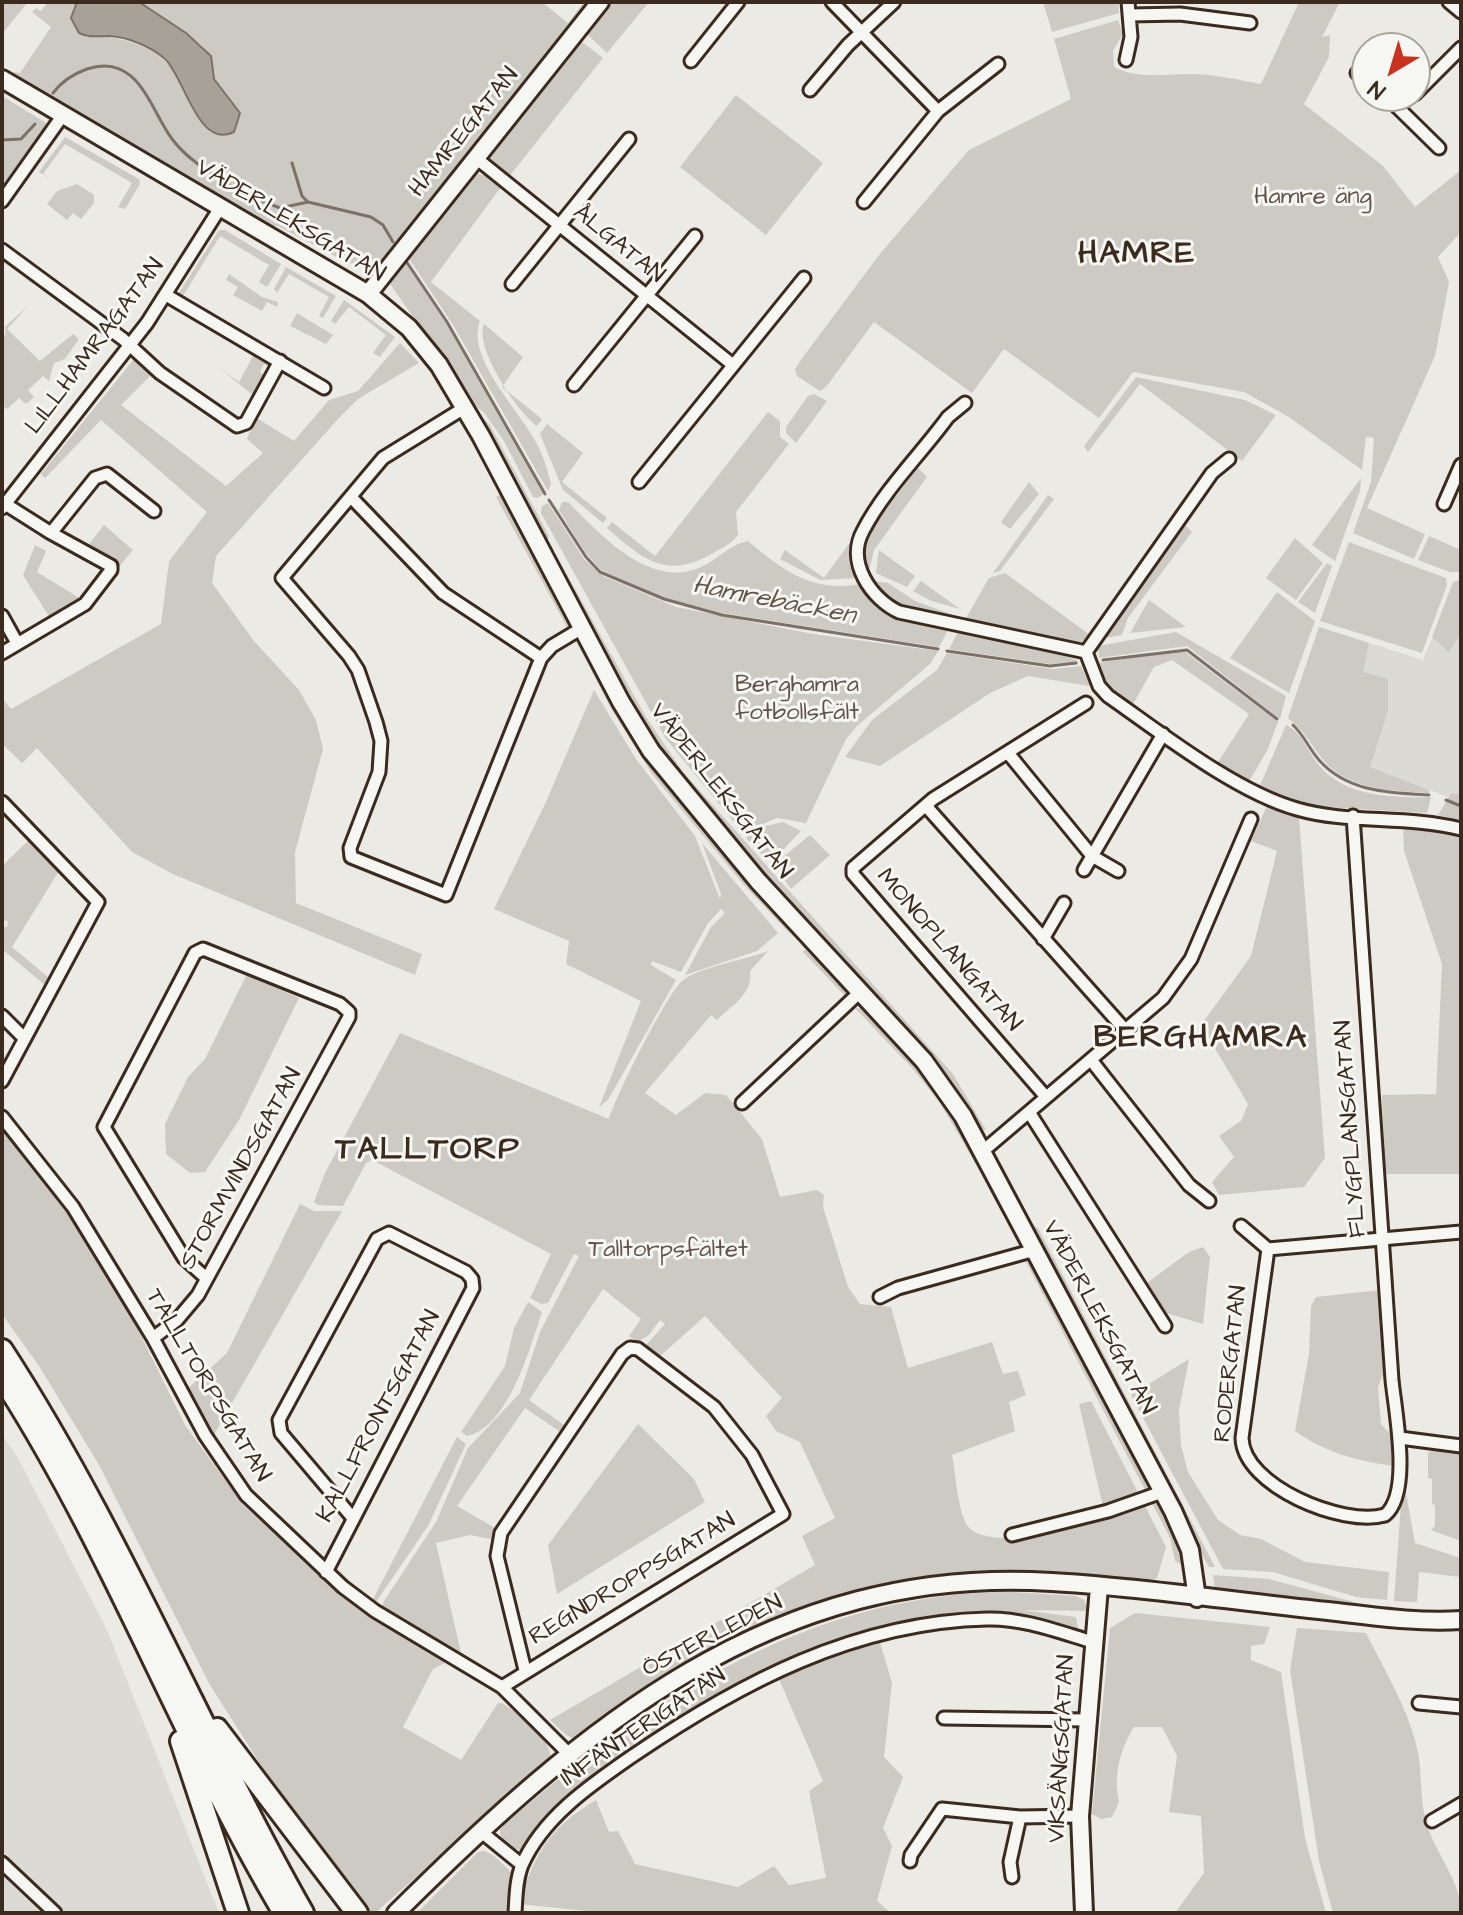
<!DOCTYPE html>
<meta charset="utf-8">
<style>
body{margin:0}
#map{position:relative;width:1463px;height:1915px;overflow:hidden;background:#ebeae5;font-family:"Architects Daughter",sans-serif}
canvas{display:block}
.frame{position:absolute;inset:0;border:4px solid #3b2a1e;pointer-events:none}
.north{position:absolute;left:1351px;top:32px;width:80px;height:80px;box-sizing:border-box;background:#f6f6f2;border:2px solid #aba49d;border-radius:50%;rotate:218deg;font-size:22px;font-weight:700;line-height:32px;text-align:center;color:#3b2a1e}
.north::after{content:'';display:block;margin:auto;width:28px;height:36px;background:#c8321e;clip-path:polygon(50% 0,100% 100%,50% 72%,0 100%)}
</style>
<div id="map">
<canvas width="1463" height="1915"></canvas>
<div class="frame"></div>
<div class="north">N</div>
</div>
<script>
const ctx = document.querySelector('canvas').getContext('2d');
ctx.lineJoin = 'round';
function fillPath(path, color) { ctx.fillStyle = color; ctx.fill(path, 'evenodd'); }
function strokePath(path, color, width, dash) { ctx.strokeStyle = color; ctx.lineWidth = width; ctx.lineCap = dash ? 'butt' : 'round'; ctx.setLineDash(dash || []); ctx.stroke(path); }
function drawText(font, color, halo, rows, align = 'center') {
  ctx.font = font + ' "Architects Daughter",sans-serif'; ctx.lineWidth = 6; ctx.setLineDash([]); ctx.textBaseline = 'middle'; ctx.strokeStyle = halo; ctx.fillStyle = color; for (const [text, x, y, turn = 0] of rows) {
    ctx.save(); ctx.translate(x, y); ctx.rotate((+turn || 0) * Math.PI / 180); ctx.textAlign = isNaN(turn) ? turn : align; if (halo) ctx.strokeText(text, 0, 0); ctx.fillText(text, 0, 0); ctx.restore();
  }
}
fillPath(new Path2D(`
 M1441,617L1461,630V802L1369,767L1308,737L1288,718L1319,627L1423,660Z
 M2,1435L18,1458L107,1630L219,1913H2Z`), '#dcdad4');
fillPath(new Path2D(`
 M2,2H28L2,34Z
 M48,2H77L71,18L86,37C129,35 166,49 186,90C193,106 198,122 212,133L234,132L240,113L214,79L211,56L200,44L139,2H542L568,23L584,2H592L387,259L374,271L344,261L278,226H269L15,83L18,76L13,72L20,73L51,27L32,12L36,8L41,11Z
 M609,2H649L607,53L585,32Z
 M1043,2H1118L1119,13L1052,32Z
 M1299,2H1340L1322,37L1330,35L1329,57L1304,104L1383,166L1415,207L1461,170V232L1438,257L1449,282L1435,356L1367,508L1425,534L1414,559L1353,533L1371,482L1374,438L1366,437L1362,470L1289,417L1244,392L1133,372L1099,418L1004,349L972,393L874,322L826,387L820,391L797,376L795,370L800,361L879,255L969,150L1071,99L1054,39L1118,20L1123,34L1113,51L1114,67C1138,80 1169,73 1196,74C1218,75 1240,80 1261,84Z
 M582,42L603,58L508,178L490,162L491,149L576,43Z
 M736,95L823,163L766,235L680,167Z
 M2,96L51,126L2,192Z
 M65,137L139,179L140,184L125,209L118,207L132,183L65,144L43,174L56,183L39,172Z
 M473,173L488,176L501,187L431,282L480,321C466,356 516,407 533,437C542,452 547,467 551,484L548,491L453,325L408,257Z
 M77,184L94,195V203L81,219L73,213L67,220L47,204L57,191Z
 M219,230H225L281,264L267,287L259,282L269,265L220,236L181,299L177,296Z
 M402,263H406L447,325L543,494L538,498L533,497L504,441L485,414L473,403L388,281Z
 M286,267L336,296L323,318L319,316L329,297L289,274L277,293L274,289Z
 M229,274L262,297L278,302L277,307L267,302L262,311L233,295L238,287L226,280Z
 M344,300L395,337L380,357L373,353L386,335L349,307L335,324L331,321Z
 M29,305L7,329L40,361L73,334L79,339L65,359L54,363L49,381L43,376L28,390L34,397L26,404L19,398L7,409L2,405V336L6,335L5,327Z
 M297,313L333,335L326,344L290,326Z
 M484,324L523,357L502,387L542,419L537,426C517,412 474,347 484,324Z
 M400,343L419,363L358,399L338,419L216,556L212,583L254,641L299,690L316,720L323,749L295,852L296,903L422,954L415,975L173,874L132,852L37,748L22,763L2,744V698L11,709L161,624L169,561L207,512L101,420L45,478L41,474L134,359L153,373L121,405L226,486L263,453L247,439L255,417L294,441L329,400L358,391Z
 M254,354L272,364L270,367L264,364L260,372L266,376L254,396L217,366L239,382Z
 M1136,377L1245,400L1276,415L1242,461L1140,384L1088,452L1084,446Z
 M814,394L827,401L796,443L786,433V427L808,396Z
 M768,412L780,421V437L789,444L736,512L738,535C731,544 722,548 713,553C667,580 643,560 607,528L612,522L655,556Z
 M475,415L481,416L490,425L549,536L548,540L541,541Z
 M547,424L583,453L562,482L607,518L603,523L563,490L540,434Z
 M918,468L927,477L874,550L868,575L861,551L866,534Z
 M1361,478L1360,491L1335,561L1312,545Z
 M1029,482L1039,494L1010,529L1001,522Z
 M500,495L510,506L571,618L568,629L496,497Z
 M1048,495L1054,499L1000,571L993,573Z
 M562,502H568C601,535 648,588 699,568C716,561 730,544 748,541C782,570 813,593 860,584C878,621 912,622 948,630L939,647L722,613L664,598L601,570L585,552L559,510Z
 M548,503L584,559L603,576L676,607L813,634L938,651L930,664L857,726L846,739L806,823L777,818L743,833L666,739L541,513L542,506Z
 M104,525L133,550L118,568L112,561L87,547Z
 M1180,525H1185L1192,532L1128,618L1122,635L1099,639Z
 M856,534L858,578L820,580L780,559L785,550L824,578Z
 M1429,536L1461,550V572H1450L1418,560Z
 M1295,538L1323,563L1296,600L1266,578Z
 M1349,542L1446,578L1447,585L1422,653L1320,621Z
 M35,545L46,551L37,572L81,599L50,618L23,575Z
 M879,550L915,576L907,587L876,573Z
 M1327,563L1332,566L1315,613L1298,602Z
 M562,566L646,717L683,772L953,1074L986,1130L977,1128L950,1083L708,812L644,731L557,570Z
 M1005,573L1090,635L1077,645L965,620L989,578Z
 M1461,580V633L1449,652L1432,637L1450,590L1453,582Z
 M873,581L888,583L915,601L956,616C936,622 879,605 873,581Z
 M921,581L960,609L931,601L913,591Z
 M1277,592L1315,621L1289,693L1230,658Z
 M1149,600L1186,627L1130,633Z
 M1319,627L1369,643L1363,672L1388,679V710L1370,767L1429,790V793C1394,791 1349,790 1324,761C1312,746 1304,730 1288,718Z
 M958,632L1054,652L1079,661L1050,664L949,649Z
 M1176,632L1286,696L1280,719L1187,646L1099,658L1098,646Z
 M575,639L583,643L793,937L744,885L652,774L612,710Z
 M1169,652H1185L1278,722L1267,751L1249,781L1218,762L1249,714L1172,660L1154,667L1132,706L1105,685L1098,663Z
 M947,653L1053,669L1081,666L1090,686L1028,676L990,693L880,766L845,757L872,720L937,670Z
 M594,690L636,759L695,836L720,899L721,894L702,843L778,933L757,951L685,975L711,927L725,913L721,909L708,923L681,972L652,961L651,965L676,980L608,1100L599,1107L641,1001L566,964L569,941L494,909L545,804Z
 M1286,725C1302,732 1307,751 1318,764C1344,797 1392,798 1431,797L1427,813L1308,806L1258,790Z
 M1451,793L1461,795V820L1438,815Z
 M1267,806L1299,818L1325,1158L1304,1187L1219,1195L1212,1182L1234,1157L1219,1136L1241,1121L1248,1104L1201,1025L1251,956L1277,851L1251,841Z
 M783,822L801,831L782,851L765,858L746,838L761,827Z
 M1403,825L1461,836V1174H1385L1382,1095L1436,1094L1442,964L1404,851Z
 M810,835L830,855L791,889L777,870L778,861Z
 M29,840L59,871L12,947L49,978L46,986L2,949V927H7L8,921L2,920V866Z
 M805,949L845,986L847,998L803,952Z
 M768,951L750,971C754,993 731,1006 717,1020L711,1015L645,1093L676,1115L705,1093L726,1095L762,1139L780,1197L817,1190L824,1195L823,1207L848,1287L860,1304L891,1307L908,1368L992,1342L1003,1374L1018,1371L1026,1395L1009,1402L1015,1431L952,1455C956,1475 957,1503 965,1522C982,1556 1079,1526 1106,1519L1079,1404L1091,1401L1166,1547L1157,1578L1150,1581C1057,1580 957,1566 865,1590C789,1610 713,1650 646,1692C622,1707 599,1724 575,1739L566,1735L550,1720L815,1565L802,1536L835,1518L800,1442L776,1431L766,1416L782,1398L705,1316L659,1357L645,1346L665,1324L660,1320L649,1335L638,1342L629,1336L641,1319L603,1289L529,1400L564,1425L559,1431L525,1408L457,1506L495,1528L491,1539L470,1535L436,1543L461,1653L391,1615L382,1608L384,1601L436,1522L468,1448L520,1393L540,1332L579,1256L574,1254L548,1303L541,1304L530,1298L551,1254L372,1160L366,1163L343,1206L318,1205L314,1202L325,1173L400,1033L609,1119C616,1095 665,998 681,982C697,967 746,960 768,951Z
 M247,974L299,998L239,1120L205,1172L190,1173L166,1154L165,1124L188,1077L205,1059Z
 M854,1007L866,1010L874,1017L949,1104L984,1178L940,1103L913,1069Z
 M2,1125L70,1214L120,1293L185,1425L244,1506L340,1592L448,1661L433,1669L403,1727L461,1760L498,1703H502C521,1716 547,1733 551,1757L547,1763L375,1913H362L271,1781L210,1685L99,1465L41,1369L2,1314Z
 M300,1204L314,1211H342L212,1438L186,1390L227,1353Z
 M1032,1225L1038,1228L1215,1567H1209L1201,1553Z
 M1203,1247L1210,1257L1203,1324L1163,1312L1144,1285L1189,1252Z
 M1026,1262L1035,1264L1118,1423L1125,1444L1150,1481L1146,1492Z
 M1380,1290L1383,1374L1378,1387L1381,1424L1393,1437L1394,1466C1357,1461 1326,1453 1295,1431L1309,1354L1311,1306L1316,1297Z
 M528,1302L542,1312C530,1347 509,1427 467,1436L461,1432L505,1366L514,1328Z
 M1189,1359L1179,1410L1181,1445L1188,1472L1218,1520L1240,1535L1261,1539L1305,1562L1389,1572L1387,1600L1356,1597L1273,1572L1223,1569L1131,1395Z
 M638,1424L694,1479L705,1502L557,1594L548,1545Z
 M457,1437L466,1444L428,1526L376,1602L373,1599Z
 M1435,1449L1461,1453V1541L1431,1530L1435,1526V1505L1432,1504V1479L1428,1478V1453Z
 M1403,1476L1415,1543L1461,1558V1577L1419,1572L1417,1602L1394,1601Z
 M1152,1503L1162,1506L1174,1528L1184,1566L1175,1561L1170,1538Z
 M1213,1575L1269,1579L1380,1609L1215,1589Z
 M1013,1592L1076,1596L1084,1600L1089,1611L1023,1610L1076,1617L1078,1629L1069,1633L958,1619L781,1665L729,1689L634,1750L562,1804L539,1828L524,1850C512,1850 499,1843 500,1829C644,1701 814,1591 1013,1592Z
 M1135,1613L1270,1627L1264,1644L1251,1646V1660L1281,1672L1305,1838L1326,1913H1175L1204,1873L1201,1816L1169,1812L1177,1756L1162,1727H1134C1120,1749 1113,1776 1119,1802L1112,1817L1101,1819L1092,1814L1110,1628Z
 M1297,1628L1366,1633C1384,1669 1406,1705 1416,1744C1423,1768 1419,1794 1425,1817C1432,1851 1461,1878 1461,1913H1333L1319,1861L1290,1670Z
 M880,1642L892,1683L884,1757L903,1777L883,1828L892,1846L877,1901L891,1913H606L519,1904C535,1853 549,1828 596,1800L609,1832L618,1831L635,1864L738,1887L774,1866L789,1885L826,1878L809,1791L823,1781L779,1679L852,1647Z
 M484,1851L493,1855L512,1873L508,1913H417L478,1852Z`), '#cdcac4');
const water = new Path2D(`
 M77,2H139L186,33L211,56L214,79L240,113L234,132C198,150 185,78 165,59C150,46 128,37 109,36C98,36 89,38 79,33L71,18Z`);
fillPath(water, '#a8a198');
strokePath(water, '#7c7167', 2);
strokePath(new Path2D(`
 M53,93C62,81 73,74 87,69C138,52 150,109 172,139C187,159 209,172 230,185
 M2,140L21,139L35,124
 M292,163L302,196L308,202
 M252,197L280,208L308,202L371,217L383,225L393,242
 M406,261L447,322L545,494
 M549,500L586,557L600,572L664,599L722,615L938,649
 M947,651L1050,666L1076,663
 M1103,660L1187,650L1277,719
 M1293,725C1304,735 1309,749 1319,760C1347,792 1390,793 1429,795
 M1446,800L1461,806`), '#7c7167', 3);
const street = new Path2D(`
 M832,2L938,111
 M1449,2L1461,12
 M1130,15L1180,14L1250,23
 M1126,60L1131,37L1128,2
 M691,61L738,2
 M1357,73L1367,81
 M810,90L848,45L894,2
 M1415,94L1461,48
 M1386,96L1439,148
 M476,158L733,365
 M2,201L63,115
 M864,202L938,111L998,64
 M2,250L123,339L160,373L237,426L246,423L280,361
 M512,284L629,139
 M166,295L324,388
 M574,385L695,236
 M965,403L948,417C921,454 884,490 863,531C846,562 871,599 899,612L1086,652
 M464,408L383,458L282,578L349,656L358,670L376,722L381,741L379,772L350,848L351,857L446,895L541,658L552,646L582,628
 M639,482L804,278
 M351,497L443,593L541,658
 M2,502L51,533L95,478L107,474L154,511
 M1444,504L1461,465
 M2,508L147,323L220,208
 M2,616L17,643
 M1086,652L1099,686L1108,696C1161,733 1236,792 1297,809C1348,824 1406,815 1461,829
 M1086,652L1212,473L1229,459
 M2,653L85,604L111,570V566L51,533
 M1008,753L1092,856L1118,871
 M2,802L98,902L2,1081
 M926,806L1126,1031
 M1084,870L1163,734
 M1043,939L1064,903
 M2,1016L24,1038
 M1091,1060L1189,1185L1209,1201
 M1046,1097L853,874V868L933,799L1086,703
 M742,1103L860,992
 M1029,1112L1165,1326
 M2,1117L73,1207L153,1338L205,1435L246,1495L343,1587L375,1611L502,1687L569,1754
 M983,1151L1163,998L1191,959L1251,819
 M1241,1226L1268,1249
 M1268,1249L1242,1438C1243,1486 1343,1527 1385,1515C1412,1493 1395,1411 1392,1380L1353,816
 M1268,1249L1461,1232
 M880,1297L898,1288L1035,1250
 M153,1338L177,1320L198,1295L349,1017V1012L340,1004L203,949L195,953L104,1127L184,1258L206,1278
 M1400,1438L1461,1446
 M1012,1535L1108,1511L1162,1492
 M326,1572L473,1288L472,1279L466,1272L389,1233L377,1239L279,1420L281,1433L352,1517
 M502,1687L783,1514L752,1455L714,1407L638,1349L630,1348L622,1354L501,1533L497,1556L525,1670
 M1419,1703L1461,1707
 M944,1718L1086,1720
 M1432,1821L1461,1804
 M479,1830L522,1865
 M910,1861L911,1855L942,1809L1020,1817L1080,1816
 M2,1863L55,1913
 M1012,1877L1010,1862L1020,1817
 M515,1913C516,1897 516,1880 522,1865C543,1817 592,1784 634,1755C740,1683 855,1622 987,1619C1023,1618 1059,1632 1093,1642`);
const secondary = new Path2D(`
 M2,79L368,294L409,328L439,365L481,436L621,702L651,751L758,881L924,1061L963,1116L1173,1511L1190,1550L1197,1598
 M368,294L600,2
 M396,1913C581,1729 773,1564 1052,1582C1144,1587 1237,1602 1328,1611C1372,1616 1417,1623 1461,1620
 M1084,1913L1080,1816L1099,1587`);
const highway = new Path2D(`
 M2,1350C118,1528 198,1728 303,1913
 M2,1377C112,1547 181,1739 284,1913
 M217,1729L357,1913
 M181,1741L238,1913`);
strokePath(street, '#3b2a1e', 17);
strokePath(secondary, '#3b2a1e', 22);
strokePath(highway, '#3b2a1e', 26);
strokePath(street, '#f6f6f2', 11);
strokePath(secondary, '#f6f6f2', 16);
strokePath(highway, '#f6f6f2', 20);
drawText('24px', '#3b2a1e', '#f6f6f2', [
 ["HAMREGATAN",465,133,-51],
 ["VÄDERLEKSGATAN",290,222,31],
 ["ÅLGATAN",618,245,39],
 ["LILLHAMRAGATAN",96,347,-53],
 ["VÄDERLEKSGATAN",720,792,52],
 ["MONOPLANGATAN",948,951,49],
 ["FLYGPLANSGATAN",1352,1129,-94],
 ["STORMVINDSGATAN",242,1169,-61],
 ["VÄDERLEKSGATAN",1098,1318,62],
 ["RODERGATAN",1232,1364,-84],
 ["TALLTORPSGATAN",207,1386,59],
 ["KALLFRONTSGATAN",380,1417,-62],
 ["REGNDROPPSGATAN",633,1580,-31],
 ["ÖSTERLEDEN",713,1637,-27],
 ["INFANTERIGATAN",644,1728,-34],
 ["VIKSÄNGSGATAN",1063,1749,-87]
]);
drawText('24px', '#605248', '#f6f6f2', [
 ["Hamre äng",1313,198],
 ["Berghamra",797,686],
 ["fotbollsfält",797,714],
 ["Talltorpsfältet",668,1251]
]);
drawText('italic 26px', '#615449', '#f6f6f2', [
 ["Hamrebäcken",774,602,11]
]);
ctx.letterSpacing = '2px';
drawText('bold 32px', '#3b2a1e', '#f6f6f2', [
 ["HAMRE",1137,255],
 ["BERGHAMRA",1201,1039],
 ["TALLTORP",428,1151]
]);
ctx.letterSpacing = '0px';
</script>
